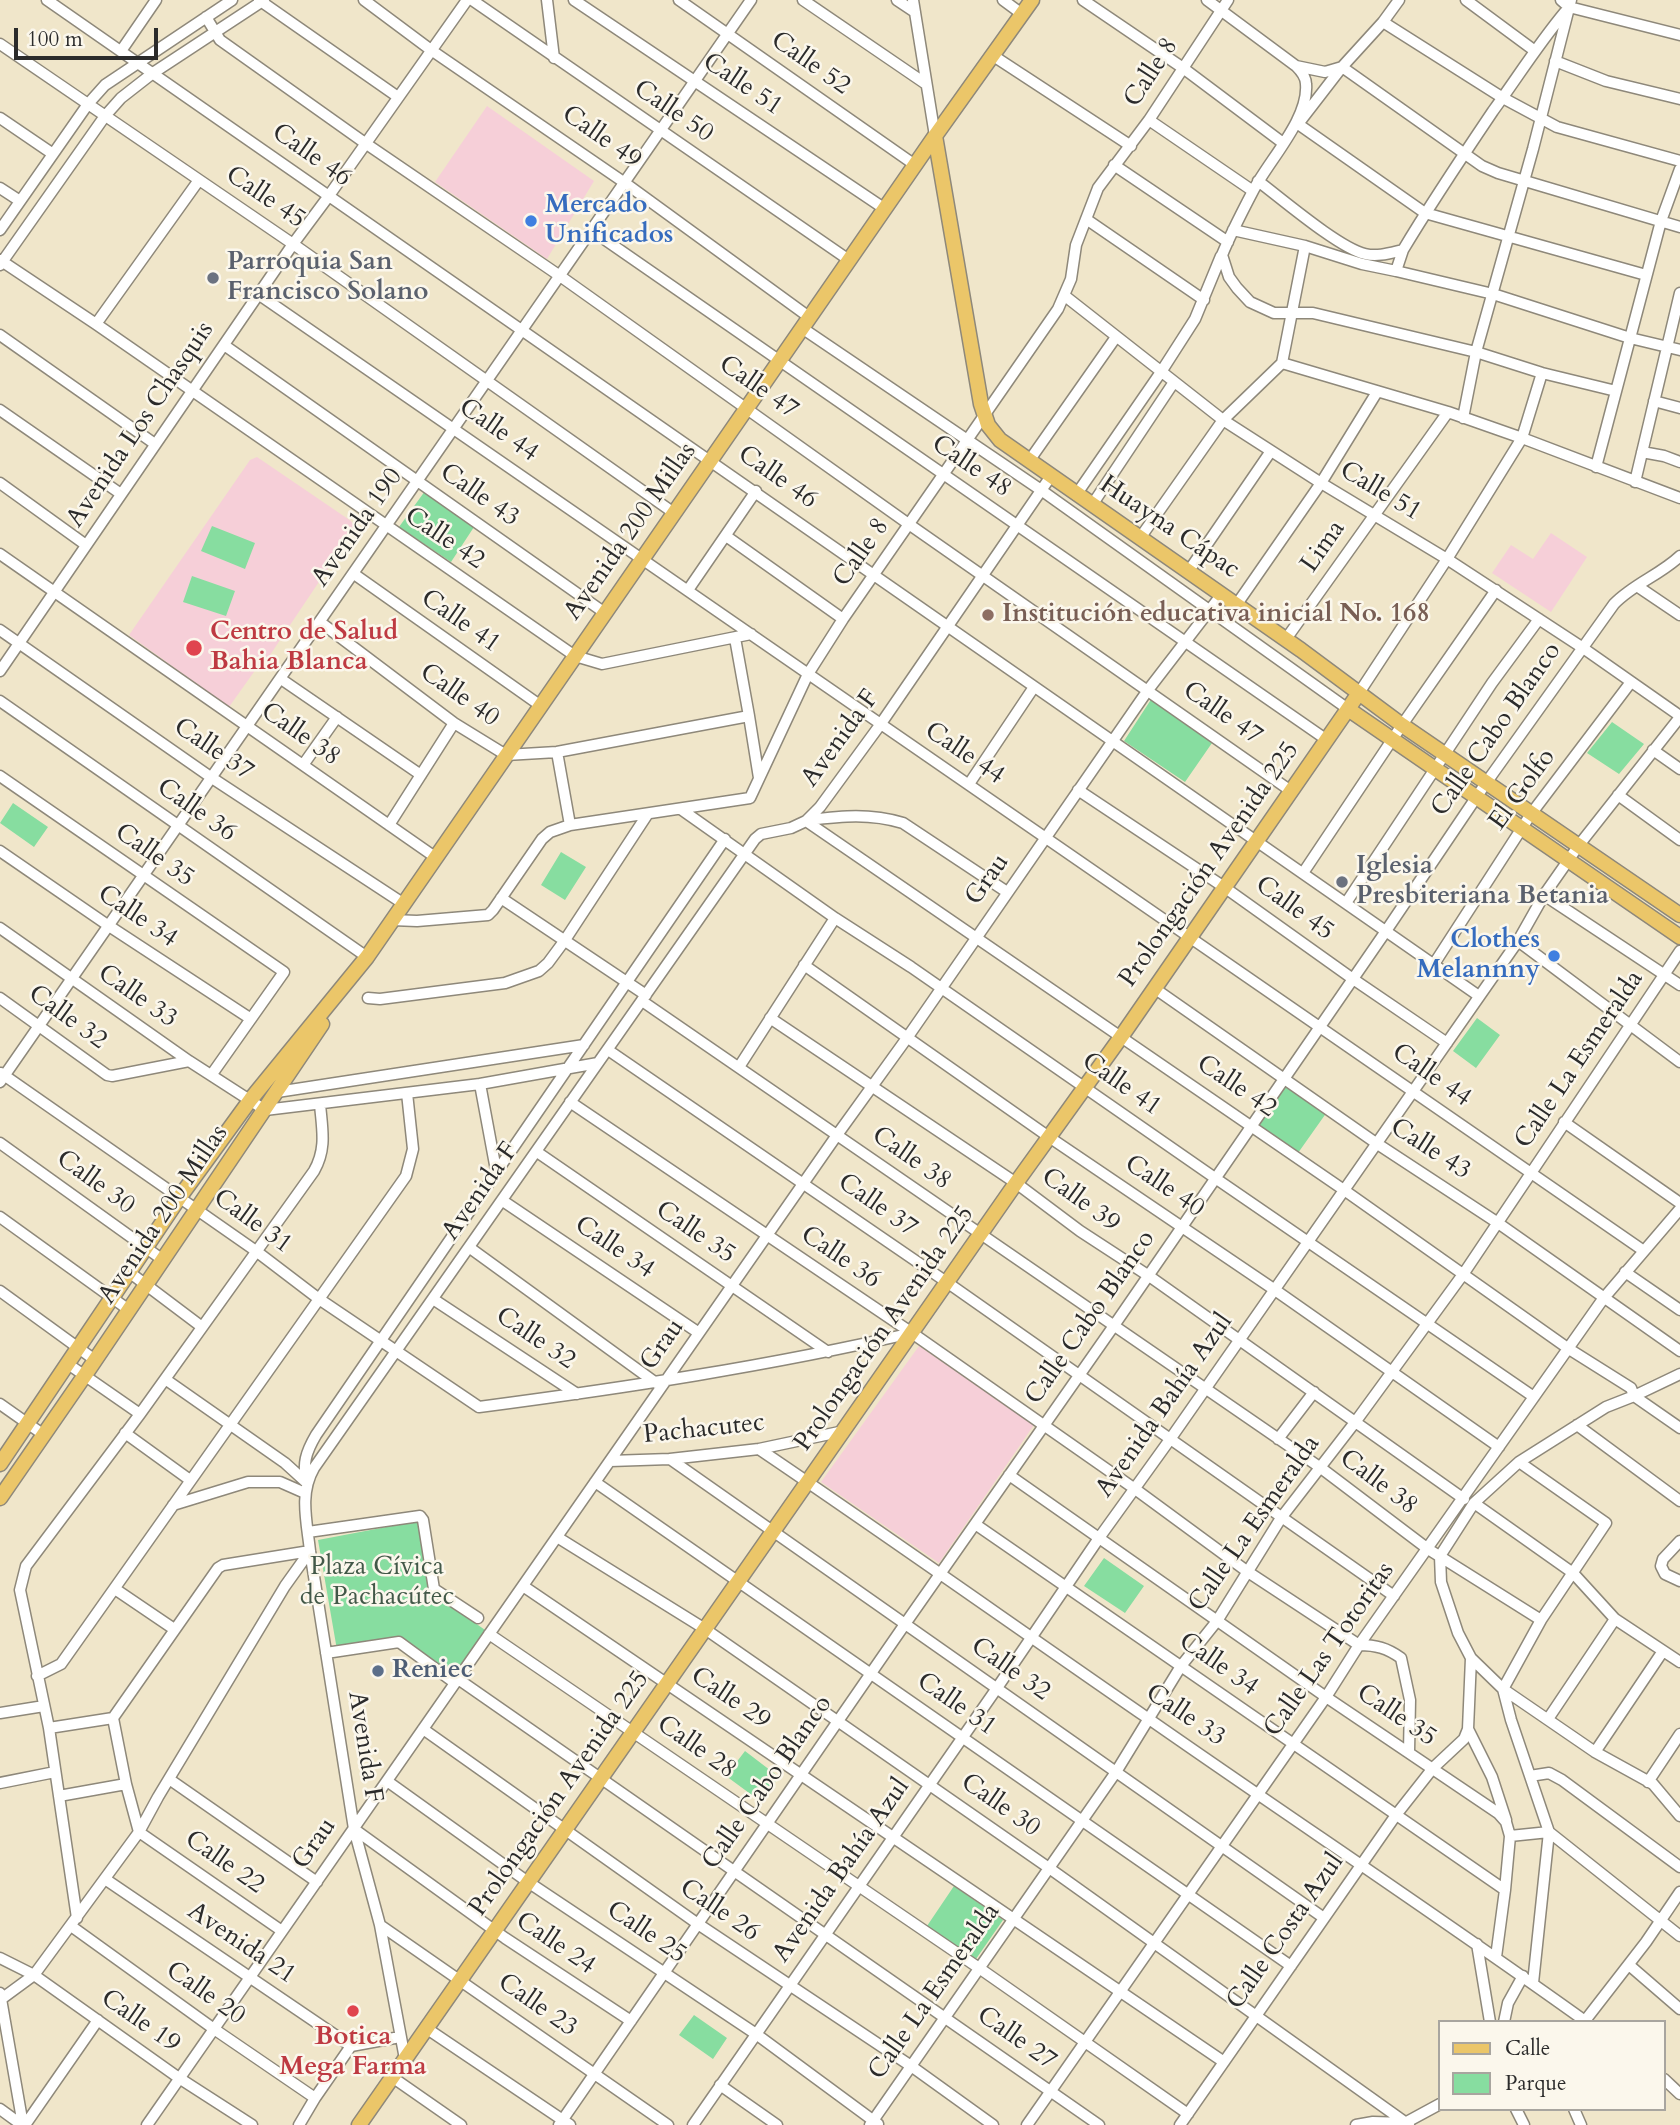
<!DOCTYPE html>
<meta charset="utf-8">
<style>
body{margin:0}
#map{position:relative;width:1680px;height:2125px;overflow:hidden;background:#f0e6ca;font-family:Cardo,serif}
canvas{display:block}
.legend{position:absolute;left:1438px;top:2020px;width:228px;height:91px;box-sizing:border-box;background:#fbf7ec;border:2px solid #a8a59f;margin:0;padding:9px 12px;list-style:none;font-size:21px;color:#2b2b2b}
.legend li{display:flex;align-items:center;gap:14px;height:35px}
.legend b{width:35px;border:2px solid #a8a59f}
.scale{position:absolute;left:14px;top:28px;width:144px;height:32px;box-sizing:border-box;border:4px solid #2b2b2b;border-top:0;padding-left:9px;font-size:21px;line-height:24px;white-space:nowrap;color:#2b2b2b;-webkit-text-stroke:5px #fbf7ec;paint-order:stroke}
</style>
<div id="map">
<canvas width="1680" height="2125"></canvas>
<ul class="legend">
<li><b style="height:9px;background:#ebc669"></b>Calle</li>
<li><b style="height:19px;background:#87dda0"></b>Parque</li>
</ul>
<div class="scale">100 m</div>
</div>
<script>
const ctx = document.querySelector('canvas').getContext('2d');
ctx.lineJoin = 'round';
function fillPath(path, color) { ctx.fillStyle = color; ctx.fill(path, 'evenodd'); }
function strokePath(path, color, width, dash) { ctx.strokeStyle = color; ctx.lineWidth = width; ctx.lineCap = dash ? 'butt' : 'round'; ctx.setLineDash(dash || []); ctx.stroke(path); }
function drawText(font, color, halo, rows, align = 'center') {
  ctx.font = font + ' Cardo,serif'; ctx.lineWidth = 5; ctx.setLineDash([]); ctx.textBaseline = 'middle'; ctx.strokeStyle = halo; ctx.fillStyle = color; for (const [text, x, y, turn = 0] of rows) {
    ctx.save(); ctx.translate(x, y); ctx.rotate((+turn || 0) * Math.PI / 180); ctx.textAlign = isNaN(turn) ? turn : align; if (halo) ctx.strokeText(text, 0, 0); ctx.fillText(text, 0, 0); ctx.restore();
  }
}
fillPath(new Path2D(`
 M487,106L594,181L547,259L435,182Z
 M257,457L351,521L355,528L264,664L261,662L229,707L129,635L250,460Z
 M1551,533L1587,557L1551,612L1492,573L1511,545L1533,559Z
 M919,1346L1034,1425L939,1563L821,1482Z`), '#f6cfd8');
fillPath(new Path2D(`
 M425,491L474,527L451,562L399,527Z
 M212,526L255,543L245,569L201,551Z
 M192,576L235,591L226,616L183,602Z
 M1152,698L1212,743L1185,782L1124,741Z
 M1612,722L1644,744L1619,774L1587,753Z
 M13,803L48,827L34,847L0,823Z
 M561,852L586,867L565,900L541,885Z
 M1477,1018L1500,1035L1476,1068L1453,1051Z
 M1288,1084L1327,1112L1298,1153L1258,1125Z
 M418,1521L432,1593L488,1632L455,1678L398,1640L337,1650L318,1540Z
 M1104,1558L1144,1586L1125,1613L1084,1586Z
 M745,1751L779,1777L760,1801L726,1776Z
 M954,1886L1003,1920L976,1959L927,1926Z
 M694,2015L727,2038L713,2059L679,2035Z`), '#87dda0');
const minor = new Path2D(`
 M47,0L1479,996
 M259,0L398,97
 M364,0L431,50L625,183L809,317
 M472,0L849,260
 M547,0L554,58
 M574,0L885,209
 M679,0L915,165
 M803,0L926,84
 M897,0L915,12
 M913,0L935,136
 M1003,0L1022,14
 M1083,0L1183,68L1283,143
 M1207,0L1296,66C1301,71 1306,77 1306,84C1309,119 1269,160 1253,191C1242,212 1231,233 1222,255L1229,277L1237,288L1250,302L1274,313H1313L1476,352L1542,373L1616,391
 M1399,0L1383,22L1342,67L1298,124L1425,213L1646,275
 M1466,0L1535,51
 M1561,0L1569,7L1680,35
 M206,17L220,40L365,143L560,276L910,525L1291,791
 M1383,22L1503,98L1557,127L1680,161
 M0,44L293,244L674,513
 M121,51L156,0
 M992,55L1131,146
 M1555,61L1606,81L1680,99
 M1296,66L1325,72L1342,67L1482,166L1498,173L1680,227
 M0,118L53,154
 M1149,120L1253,191
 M1114,165L1228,242
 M1258,181C1282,199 1339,248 1365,254C1378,257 1390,253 1403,250L1396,271L1493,294L1630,338L1680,350
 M0,188L20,201
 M1086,219L1204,300
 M0,230L88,104L105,85L232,0
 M591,230C836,400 1081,570 1327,740
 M1233,230L1305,246
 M1403,250C1431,203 1462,157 1493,111C1517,78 1539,43 1565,12
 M0,260L96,324L575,656L602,664L751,634
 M0,265L105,116L121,98L153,73L264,0
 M258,294L1644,1251
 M1065,296L1223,420L1321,483L1447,559L1583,648L1680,716
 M96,324L199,180
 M802,328L1041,490L1348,709
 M0,335L155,444
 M224,345L605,613
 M1282,363L1448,412L1522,438L1680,498
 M1654,401L1680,408
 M0,410L121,494
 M1463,418L1476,352L1533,149L1571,0
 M1642,452L1664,456L1680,462
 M1029,461L1116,337
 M1596,467L1661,221L1680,169
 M1635,482L1680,293
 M0,483L86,545
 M1076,495L1161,372L1195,319L1221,256
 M1092,505L1174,382
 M726,536L843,619
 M1140,538L1223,420L1282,363L1305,246L1362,264L1396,271
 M0,554L435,857
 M1188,572L1271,451
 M354,574L541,706
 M1637,586L1680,615
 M688,590L756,491
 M1237,604L1321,483L1377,392
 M320,622L454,723L506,755L557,752L749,716L759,778
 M0,630L212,778L404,904
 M735,638L749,716
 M1286,639L1448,412
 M0,671L293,244L328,197L467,0
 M281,679L421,775
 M1359,693L1447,559L1522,438L1542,373
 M0,701L367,957
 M1653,750L1680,769
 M557,752L570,825
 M303,765L337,717
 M0,776L284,972L212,1074
 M969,784L1034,687
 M1078,790L1224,887L1353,979L1447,1043
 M1618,795L1680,840
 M682,810L835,918L911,967L1215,1178L1534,1397
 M809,820C842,816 870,813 903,823L1007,892
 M806,821L1344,1190L1569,1349L1631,1388L1634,1396L1680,1428
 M389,825L454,723
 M0,851L109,926L251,1019
 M1303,873L1402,725L1496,590
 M1544,895L1680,985
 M501,898L646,995
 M1346,903L1492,683L1539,619
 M392,920L417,921L488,915L493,910L542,839L550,832L570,825L750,798L808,674L843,619L1058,309L1071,279L1076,245L1098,188L1149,120L1228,0
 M0,928L189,1061L265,1110L480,1084L598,1063
 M1518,941L1680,1062
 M1434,964L1531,814L1631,682
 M804,965L1049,1137L1275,1290L1499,1447
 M1154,988L1376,1143L1498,1223L1680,1351
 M0,998L107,1075L112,1076L189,1061
 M368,998L380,999L505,983L539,971L548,963L565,940L647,815
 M642,1001L1321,1468L1428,1549L1541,1620
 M770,1018L1016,1183L1080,1231L1149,1276L1464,1499
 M608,1050L948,1283L1394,1596
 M739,1067L835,918
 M1,1073L256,1251L319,1299L479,1407C624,1388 769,1366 912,1333
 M0,1082L751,0
 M480,1084L496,1170
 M277,1092L584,1045
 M570,1102L912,1333L1135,1489L1248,1572L1359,1645C1376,1645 1387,1648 1401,1658L1410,1700L1409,1752
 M1564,1122L1680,1203
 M0,1143L163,1260
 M537,1152L828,1352
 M503,1201L699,1333
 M0,1217L129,1310
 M470,1248L656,1383
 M129,1272L202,1327
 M1625,1272L1680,1310
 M0,1291L95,1360
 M433,1299L577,1394
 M68,1364L140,1414
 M1680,1374L1634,1396L1606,1407L1519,1462L1474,1503L1440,1556L1441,1582L1458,1633L1471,1658L1503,1689L1595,1752L1653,1784L1680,1816
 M165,1379L285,1463L307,1483
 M0,1404L44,1435
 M1577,1425L1680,1501
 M125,1433L190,1480
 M1278,1439L1314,1392
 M759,1449C889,1537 1017,1628 1146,1717C1292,1819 1440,1917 1585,2021
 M670,1459L1324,1918
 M610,1461L670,1459L759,1449L844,1431
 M1519,1462L1606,1523L1541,1620L1503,1689L1511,1720L1549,1832L1533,1983
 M1009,1475L1326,1697L1498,1813L1506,1822L1510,1836L1505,1890L1496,1957
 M595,1482L1291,1966
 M307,1483C302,1464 306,1452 316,1435L725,839
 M1474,1503L1573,1573L1615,1619L1680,1662
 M173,1505L248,1482H280L305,1493
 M975,1524L1505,1890
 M308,1532L420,1516L423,1520L434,1589L478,1618
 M557,1537L705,1629L1049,1868L1409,2125
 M1680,1541L1663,1559L1661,1566L1665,1574L1680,1581
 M523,1586L1224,2062
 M115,1589L174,1629
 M489,1634L979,1968L1188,2114
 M326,1653L399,1642L455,1683
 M37,1676L61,1664L406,1176L413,1149L407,1093
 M458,1679L1099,2125
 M0,1713L44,1706
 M1548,1719L1615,1619
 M49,1728L113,1718
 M423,1729L698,1924L911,2066L993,2125
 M1468,1729L1492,1777L1506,1820
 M1595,1752L1663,1651
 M1530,1776L1549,1773L1562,1780L1680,1867
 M169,1779L317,1882
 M387,1781L528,1882L756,2034L878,2124
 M1648,1782L1680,1734
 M0,1783L55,1772
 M59,1796L126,1784
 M354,1829L505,1938L631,2021
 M1510,1836L1549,1832L1680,1936
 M105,1879L351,2046
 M77,1918L49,1728L20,1590L26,1566L140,1414L314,1171C327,1148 322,1129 320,1104
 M380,1925L668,2125
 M71,1926L214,2029L315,2098
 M282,1931L139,1832L126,1784L113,1718L218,1568L223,1565L310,1551
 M1477,1944L1490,2022
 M0,1958L34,1975L179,2078L252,2125
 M1629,1965L1680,2009
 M0,1993L23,2125
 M0,2000L34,1975L139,1832L158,1797L285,1586L310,1551
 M1504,2022L1508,2003L1523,1976
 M1584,2022L1646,1942L1680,1892
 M426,2028L570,2125
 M405,2059L380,1925L354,1829L310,1551C307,1522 299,1494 314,1468L755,839L761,834L791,828L806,821L820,807L880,725L1051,476
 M392,2077L461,2125
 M1664,2079L1680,2094
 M720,2085L777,2125
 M0,2109L22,2125
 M1516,2109L1524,2125
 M1574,2109L1581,2125
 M25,2125L98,2020
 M147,2125L837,1135L907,1038L1148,690L1222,594
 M299,2125L315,2098L351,2046L400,2037
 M559,2125L905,1624L1113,1327L1386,931L1486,783L1614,604C1633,584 1660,575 1680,556
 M693,2125L997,1688L1099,1538L1171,1438L1518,941L1544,895L1579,845L1680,717
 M870,2125L1116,1772L1181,1666L1217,1621L1281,1518L1356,1421L1464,1273L1680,951
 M1027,2125L1326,1697L1359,1645L1603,1299L1680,1209
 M1180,2125L1396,1815L1433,1768L1464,1739L1468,1729L1471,1658
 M1356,2125L1373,2122L1405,2123L1440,2104`);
const major = new Path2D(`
 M935,136L981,404L988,425L1000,440L1301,650L1402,725L1680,915
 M1348,709L1680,937
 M0,1464L179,1198L251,1099L367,957L935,136L1032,0
 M0,1498L85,1375L322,1024
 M359,2125L1016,1183L1121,1037L1359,693`);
strokePath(minor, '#8e887a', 13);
strokePath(major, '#8e887a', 17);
strokePath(minor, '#fff', 10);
strokePath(major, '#ebc669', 14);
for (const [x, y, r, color] of [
 [531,221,7,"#3f7fe0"],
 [213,278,7,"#6b7280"],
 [988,615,7,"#8d6e63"],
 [194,648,9,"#e0444e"],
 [1342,882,7,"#6b7280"],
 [1554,956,7,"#3f7fe0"],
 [378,1671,7,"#5c6f8a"],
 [353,2011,7,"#e0444e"]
]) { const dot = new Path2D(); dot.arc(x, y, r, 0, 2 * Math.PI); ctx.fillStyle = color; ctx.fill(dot); strokePath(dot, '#fbf7ec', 2.5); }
drawText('26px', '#2b2b2b', '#fbf7ec', [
 ["Calle 52",810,64,35],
 ["Calle 8",1152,73,-57],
 ["Calle 51",742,85,34],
 ["Calle 50",673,112,34],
 ["Calle 49",601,138,35],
 ["Calle 46",311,156,35],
 ["Calle 45",265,198,34],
 ["Calle 47",758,388,35],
 ["Avenida Los Chasquis",141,425,-56],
 ["Calle 44",498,431,35],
 ["Calle 48",971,467,34],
 ["Calle 46",777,478,35],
 ["Calle 51",1380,492,31],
 ["Calle 43",479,496,35],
 ["Avenida 190",358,528,-55],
 ["Huayna Cápac",1169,528,34],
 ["Avenida 200 Millas",631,532,-55],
 ["Calle 42",444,539,34],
 ["Lima",1324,547,-55],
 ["Calle 8",862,553,-55],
 ["Calle 41",460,622,35],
 ["Calle 40",459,696,35],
 ["Calle 47",1222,714,35],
 ["Calle Cabo Blanco",1497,730,-55],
 ["Calle 38",300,735,35],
 ["Avenida F",841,739,-54],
 ["Calle 37",213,750,34],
 ["Calle 44",964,754,34],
 ["El Golfo",1523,790,-54],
 ["Calle 36",196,811,35],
 ["Calle 35",154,856,35],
 ["Prolongación Avenida 225",1210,865,-55],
 ["Grau",988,880,-55],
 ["Calle 45",1294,909,36],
 ["Calle 34",137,917,34],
 ["Calle 33",137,997,35],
 ["Calle 32",67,1018,36],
 ["Calle La Esmeralda",1580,1060,-56],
 ["Calle 44",1431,1076,35],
 ["Calle 41",1121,1085,35],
 ["Calle 42",1236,1087,34],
 ["Calle 43",1430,1150,33],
 ["Calle 38",911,1159,35],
 ["Calle 30",95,1183,36],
 ["Calle 40",1164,1187,34],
 ["Avenida F",481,1192,-55],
 ["Calle 39",1080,1201,36],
 ["Calle 37",877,1206,35],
 ["Avenida 200 Millas",164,1215,-56],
 ["Calle 31",252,1222,36],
 ["Calle 35",695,1233,34],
 ["Calle 34",614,1248,34],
 ["Calle 36",840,1258,34],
 ["Calle Cabo Blanco",1091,1318,-55],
 ["Prolongación Avenida 225",885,1329,-55],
 ["Calle 32",535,1339,34],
 ["Grau",663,1345,-55],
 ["Avenida Bahía Azul",1165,1406,-55],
 ["Pachacutec",704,1430,-6],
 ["Calle 38",1378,1483,37],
 ["Calle La Esmeralda",1255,1524,-55],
 ["Calle Las Totoritas",1330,1650,-55],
 ["Calle 34",1218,1665,35],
 ["Calle 32",1010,1670,35],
 ["Calle 29",730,1699,34],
 ["Calle 31",956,1705,35],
 ["Calle 33",1185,1716,34],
 ["Calle 35",1396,1716,34],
 ["Avenida F",364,1747,81],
 ["Calle 28",696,1748,35],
 ["Calle Cabo Blanco",768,1783,-55],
 ["Prolongación Avenida 225",560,1794,-55],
 ["Calle 30",1000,1806,35],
 ["Grau",315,1844,-55],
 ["Calle 22",224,1863,35],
 ["Avenida Bahía Azul",842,1871,-55],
 ["Calle 26",719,1911,34],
 ["Calle Costa Azul",1286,1932,-55],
 ["Calle 25",646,1933,34],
 ["Avenida 21",241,1944,34],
 ["Calle 24",555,1944,34],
 ["Calle La Esmeralda",935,1992,-55],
 ["Calle 20",205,1994,35],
 ["Calle 23",537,2006,35],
 ["Calle 19",140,2022,35],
 ["Calle 27",1016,2039,35]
]);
drawText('bold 26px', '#366cbe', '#fbf7ec', [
 ["Mercado",545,206],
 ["Unificados",545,236],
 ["Clothes",1540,941,"right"],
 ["Melannny",1540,971,"right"]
], 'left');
drawText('bold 26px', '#5b616d', '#fbf7ec', [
 ["Parroquia San",227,263],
 ["Francisco Solano",227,293],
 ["Iglesia",1356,867],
 ["Presbiteriana Betania",1356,897]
], 'left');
drawText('bold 26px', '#785e54', '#fbf7ec', [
 ["Institución educativa inicial No. 168",1002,615]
], 'left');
drawText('bold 26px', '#be3a42', '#fbf7ec', [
 ["Centro de Salud",210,633],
 ["Bahia Blanca",210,663],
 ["Botica",353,2038,"center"],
 ["Mega Farma",353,2068,"center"]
], 'left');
drawText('26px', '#425848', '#fbf7ec', [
 ["Plaza Cívica",377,1568],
 ["de Pachacútec",377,1598]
]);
drawText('bold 26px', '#4e5e75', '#fbf7ec', [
 ["Reniec",392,1671]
], 'left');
</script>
